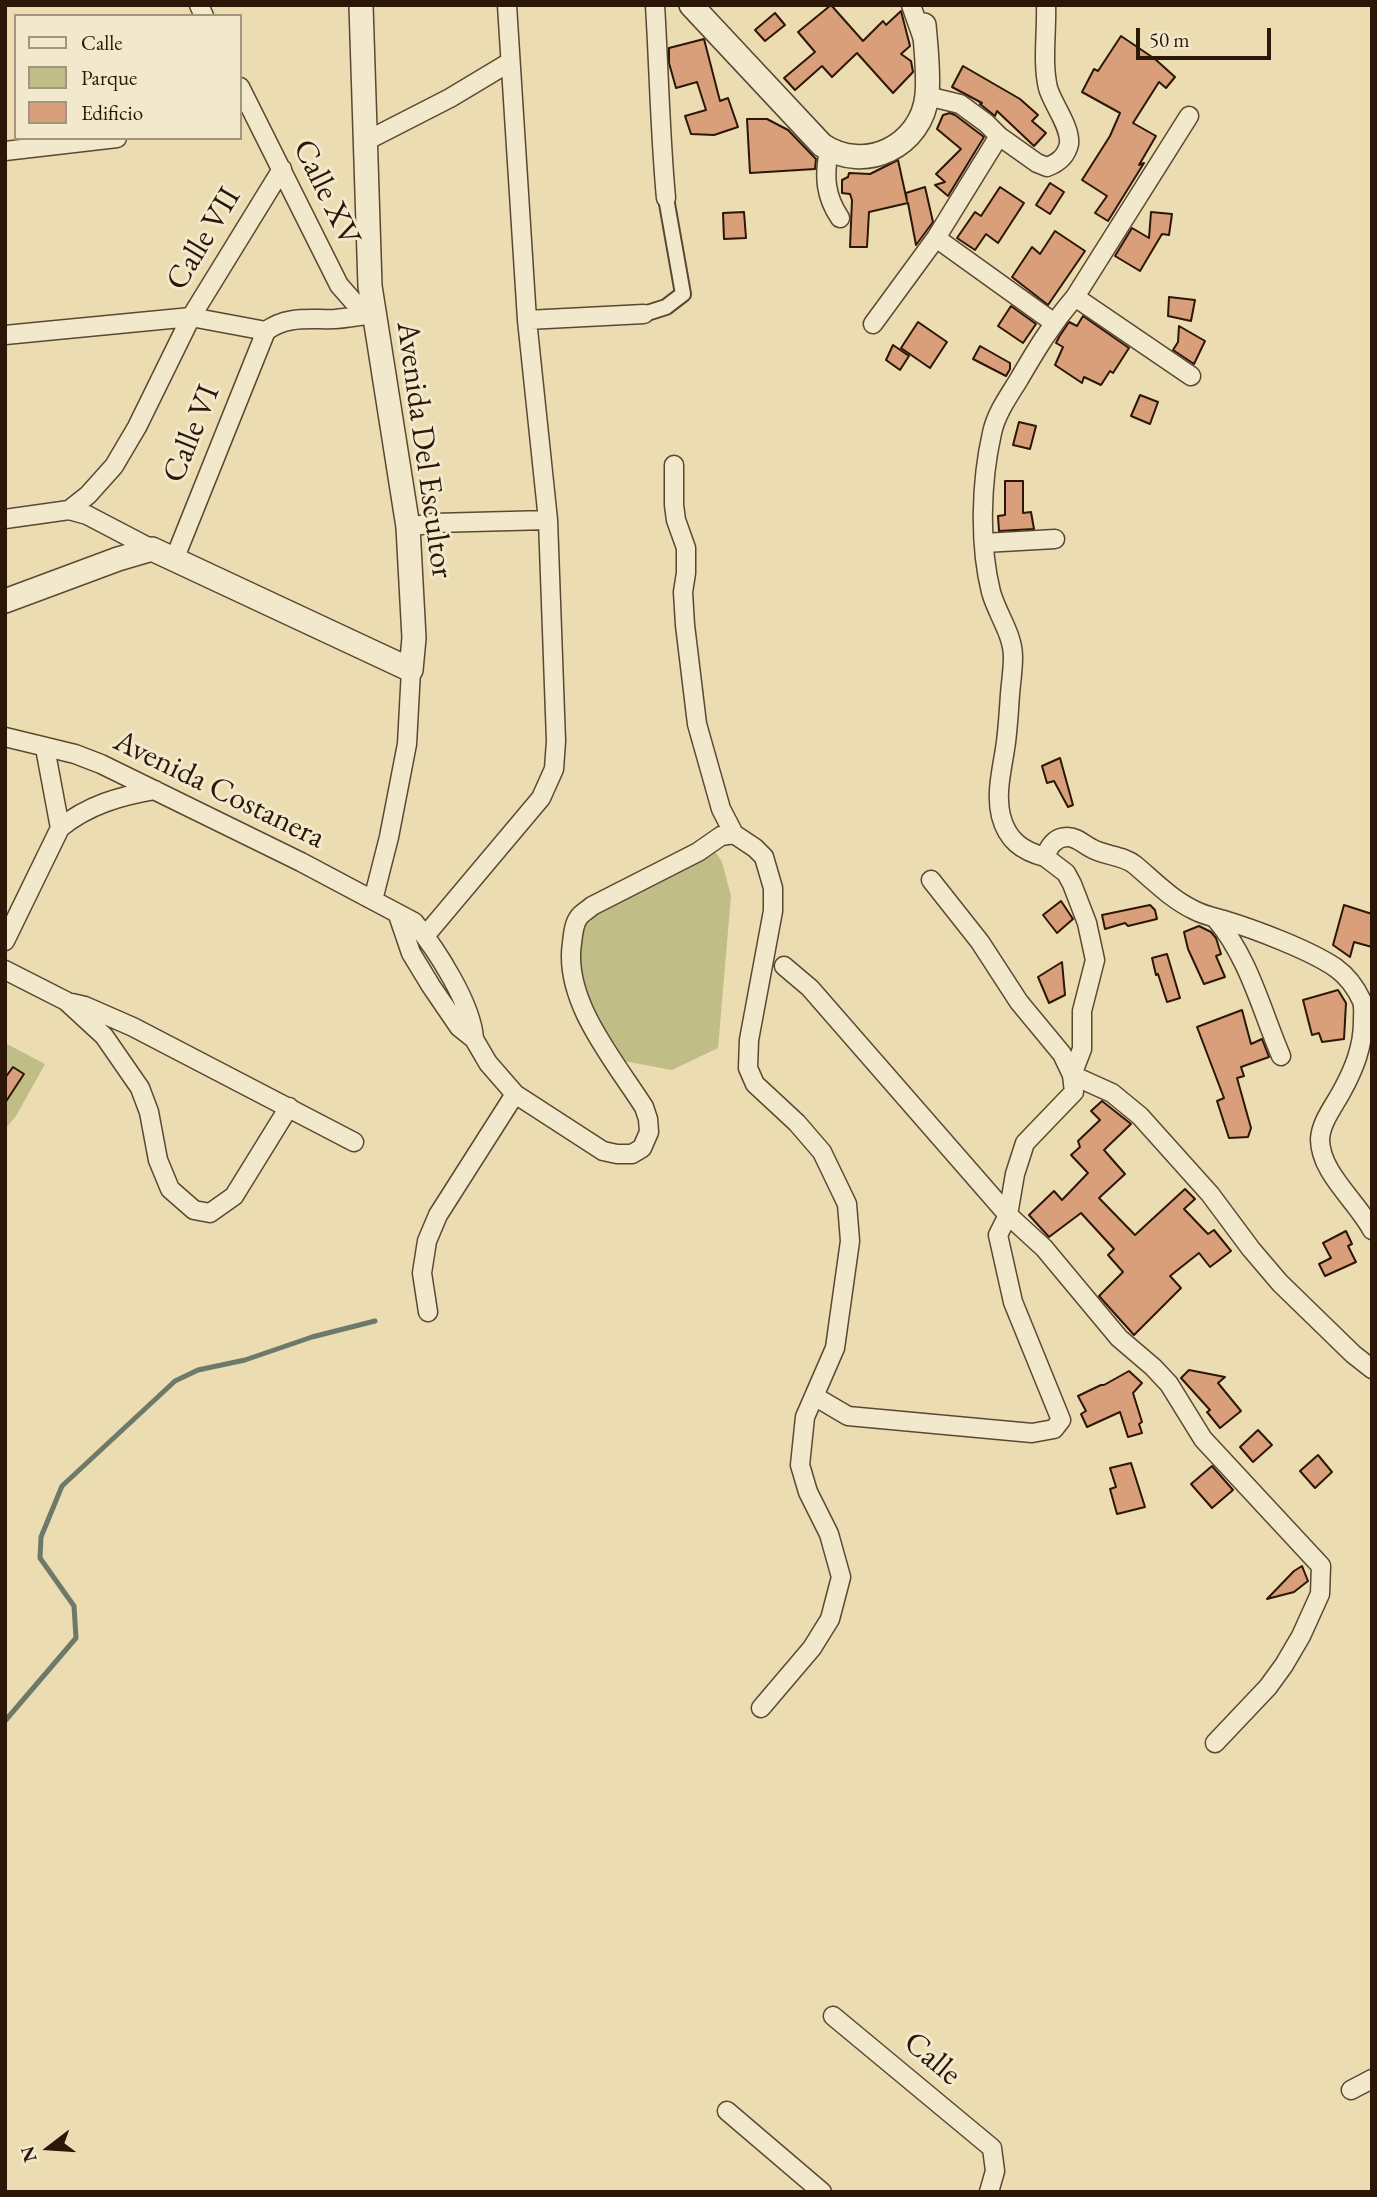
<!DOCTYPE html>
<style>
body{margin:0}
#map{position:relative;width:1377px;height:2197px;overflow:hidden;background:#ebdcb1;font-family:"EB Garamond",serif}
canvas{display:block}
.frame{position:absolute;inset:0;border:7px solid #2c1608;pointer-events:none}
.legend{position:absolute;left:14px;top:14px;width:228px;height:126px;box-sizing:border-box;background:#f2e8cc;border:2px solid #a3947e;margin:0;padding:9px 12px;list-style:none;font-size:21px;color:#2c1608}
.legend li{display:flex;align-items:center;gap:14px;height:35px}
.legend b{width:35px;border:2px solid #a3947e}
.north{position:absolute;left:14px;top:2113px;width:70px;height:70px;-webkit-text-stroke:5px #f2e8cc;paint-order:stroke;rotate:253deg;font-size:19px;font-weight:700;line-height:28px;text-align:center;color:#2c1608}
.north::after{content:'';display:block;margin:auto;width:24px;height:32px;background:#2c1608;clip-path:polygon(50% 0,100% 100%,50% 72%,0 100%)}
.scale{position:absolute;left:1136px;top:28px;width:135px;height:32px;box-sizing:border-box;border:4px solid #2c1608;border-top:0;padding-left:9px;font-size:21px;line-height:24px;white-space:nowrap;color:#2c1608;-webkit-text-stroke:5px #f2e8cc;paint-order:stroke}
</style>
<div id="map">
<canvas width="1377" height="2197"></canvas>
<div class="frame"></div>
<ul class="legend">
<li><b style="height:9px;background:#f2e8cc"></b>Calle</li>
<li><b style="height:19px;background:#c0be86"></b>Parque</li>
<li><b style="height:19px;background:#d99f7b"></b>Edificio</li>
</ul>
<div class="north">N</div>
<div class="scale">50 m</div>
</div>
<script>
const ctx = document.querySelector('canvas').getContext('2d');
ctx.lineJoin = 'round';
function fillPath(path, color) { ctx.fillStyle = color; ctx.fill(path, 'evenodd'); }
function strokePath(path, color, width, dash) { ctx.strokeStyle = color; ctx.lineWidth = width; ctx.lineCap = dash ? 'butt' : 'round'; ctx.setLineDash(dash || []); ctx.stroke(path); }
function drawText(font, color, halo, rows, align = 'center') {
  ctx.font = font + ' "EB Garamond",serif'; ctx.lineWidth = 6; ctx.setLineDash([]); ctx.textBaseline = 'middle'; ctx.strokeStyle = halo; ctx.fillStyle = color; for (const [text, x, y, turn = 0] of rows) {
    ctx.save(); ctx.translate(x, y); ctx.rotate((+turn || 0) * Math.PI / 180); ctx.textAlign = isNaN(turn) ? turn : align; if (halo) ctx.strokeText(text, 0, 0); ctx.fillText(text, 0, 0); ctx.restore();
  }
}
fillPath(new Path2D(`
 M709,850L717,854L722,862L731,896L718,1048L672,1070L613,1059L579,1005V907Z
 M5,1043L45,1064L16,1116L5,1129Z`), '#c0be86');
strokePath(new Path2D(`
 M5,1721L76,1638L74,1606L40,1558L41,1537L62,1486L175,1381L198,1370L245,1360L312,1337L375,1321`), '#6d7a69', 5);
const building = new Path2D(`
 M831,5L863,41L883,21L886,25L901,11L910,46L901,54L911,61L913,72L893,93L857,53L832,77L822,66L795,90L784,78L815,52L798,32Z
 M775,13L785,25L765,41L755,30Z
 M1121,36L1155,59L1175,77L1166,88L1159,82L1133,123L1156,136L1139,165L1144,163L1108,221L1095,213L1107,196L1082,180L1110,136L1120,113L1082,92L1094,69L1098,71Z
 M704,39L720,101L728,98L738,127L714,135L691,134L685,116L706,110L697,82L676,88L669,63V48Z
 M963,66L1020,99L1038,115L1032,121L1046,133L1034,146L997,111L995,116L980,104L982,103L952,87Z
 M950,113L955,115L984,137L948,196L935,185L945,182L936,174L961,149L937,129L943,115Z
 M747,119H767L788,130L816,159L815,169L750,173Z
 M898,160L907,201L906,193L925,187L933,222L916,245L908,203L869,212L867,247H850L852,200L850,194L842,193V180L848,177L849,173L870,174Z
 M1050,183L1064,192L1050,214L1036,205Z
 M1000,187L1024,203L998,243L986,234L975,250L957,238L975,212L981,216Z
 M744,212L746,238L724,239L723,213Z
 M1151,212L1172,214L1169,235L1162,234L1140,271L1115,256L1132,228L1149,238Z
 M1055,231L1085,251L1048,305L1012,277L1032,247L1040,254Z
 M1169,297L1195,300L1191,321L1168,316Z
 M1011,306L1036,324L1023,343L998,326Z
 M1083,316L1129,348L1113,373L1110,371L1101,385L1084,377L1082,383L1055,365L1063,347L1056,343L1059,337L1069,322L1077,326Z
 M918,322L947,342L930,368L901,348Z
 M1179,326L1205,341L1194,364L1173,350L1178,342Z
 M893,345L909,356L900,370L886,360Z
 M980,346L1010,363V369L1006,376L973,359Z
 M1140,395L1158,402L1150,424L1131,416Z
 M1019,422L1036,426L1030,449L1013,445Z
 M1005,481H1023V513L1031,512L1034,529L999,531L998,516L1005,515Z
 M1060,758L1073,805L1068,807L1054,781L1047,783L1042,766Z
 M1061,901L1073,919L1057,933L1043,915Z
 M1150,905L1155,910L1157,919L1128,926L1125,923L1105,929L1102,915Z
 M1344,905L1372,914V947L1354,942L1350,957L1333,945Z
 M1199,926L1211,932L1216,938L1221,954L1216,956L1225,977L1204,984L1188,949L1184,932Z
 M1167,954L1180,998L1167,1002L1158,974L1156,975L1152,958Z
 M1062,962L1065,995L1049,1003L1038,977Z
 M1338,990L1346,1003L1344,1039L1322,1042L1319,1033L1312,1035L1303,1000Z
 M1242,1010L1251,1044L1262,1039L1269,1057L1241,1067L1244,1076L1237,1078L1251,1128L1248,1137L1229,1138L1217,1101L1224,1098L1197,1027Z
 M13,1067L24,1074L5,1103V1078Z
 M1102,1101L1131,1124L1104,1150L1125,1174L1099,1198L1135,1235L1185,1189L1195,1199L1184,1209L1208,1234L1214,1230L1231,1251L1210,1267L1199,1253L1170,1276L1181,1288L1134,1335L1099,1296L1123,1272L1108,1255L1114,1249L1081,1213L1049,1237L1029,1215L1054,1191L1062,1200L1088,1173L1071,1155L1080,1147L1078,1141L1100,1120L1091,1111Z
 M1346,1231L1352,1244L1348,1246L1356,1262L1325,1276L1319,1264L1331,1258L1323,1243Z
 M1189,1370L1225,1377L1218,1383L1241,1411L1220,1428L1207,1412L1210,1410L1181,1378Z
 M1129,1371L1142,1383L1133,1393L1142,1422L1139,1424L1142,1433L1128,1437L1120,1412L1087,1427L1081,1414L1086,1411L1078,1396L1101,1385H1104Z
 M1258,1430L1272,1445L1253,1462L1240,1447Z
 M1318,1455L1332,1472L1315,1488L1300,1471Z
 M1131,1463L1145,1507L1117,1514L1110,1489L1116,1487L1110,1468Z
 M1212,1466L1233,1490L1212,1508L1191,1484Z
 M1302,1566L1308,1581L1294,1592L1267,1599L1294,1571Z`);
fillPath(building, '#d99f7b');
strokePath(building, '#2c1608', 2);
const pedestrian = new Path2D(`
 M644,314L666,307L683,294L666,198`);
const minor = new Path2D(`
 M199,5L204,16
 M655,5C659,70 660,134 666,198
 M911,5L923,39
 M240,87L339,285L353,301L373,314
 M927,96L960,104L986,123L999,136L1037,163L1047,167C1058,163 1066,157 1069,144C1071,127 1053,105 1048,88C1042,62 1047,32 1046,5
 M366,141L450,98L510,62
 M829,150C824,176 825,196 840,218
 M5,151L117,138
 M936,238L1053,322
 M1075,297L1191,376
 M527,320L644,314
 M873,324L936,238L999,136
 M5,335L191,317L266,331C287,315 310,320 335,319C347,318 360,316 373,314
 M674,465V505L676,520L686,548V573L683,592L685,625L697,724L721,809L734,834L755,848L764,857L773,888V911L749,1040L748,1068L755,1084L797,1123L822,1152L847,1204L850,1241L835,1348L805,1417L800,1465L808,1492L829,1534L841,1577L830,1619L812,1648L761,1708
 M69,510L88,495L114,466L137,427L191,317L282,169
 M5,519L69,510L87,515L152,549
 M408,527L434,523L548,520
 M984,543L1055,539
 M174,560L266,331
 M5,737L75,754L101,764L301,862L414,922C436,949 472,1004 474,1039
 M45,748L60,828
 M1045,857C1022,851 1007,840 1001,816C995,792 1003,766 1006,742C1008,726 1009,710 1010,694C1011,682 1013,670 1013,657C1013,634 997,614 991,592C979,544 981,481 992,433C996,414 1008,397 1018,381C1036,350 1051,325 1075,297L1189,116
 M931,880L980,942L1019,1002L1062,1054L1072,1075L1112,1093L1140,1116L1210,1194L1251,1249L1280,1283L1353,1354L1372,1369
 M373,900L389,837L407,744L411,670
 M398,915L411,953L431,986L459,1027L474,1039L488,1063L515,1094L603,1151L617,1154H632L642,1148L649,1132L648,1119L644,1107C614,1060 563,1001 572,943C573,934 574,923 579,917C582,913 588,910 592,906L698,852L721,836L734,834
 M1215,918C1249,958 1261,1009 1281,1056
 M425,936L541,798L554,769L556,741L548,520L527,320L507,5
 M5,941L60,828C88,805 120,796 155,790
 M784,966L810,988L1008,1215L1044,1248L1119,1338L1153,1367L1169,1384L1203,1439L1321,1566L1320,1594L1301,1636L1284,1665L1268,1687L1215,1743
 M5,970L66,1001L104,1036L140,1088L149,1112L158,1160L170,1189L194,1210L210,1213L234,1196L289,1107
 M72,1003L85,1006L133,1027L354,1142
 M428,1312L422,1273L427,1241L438,1215L515,1094
 M814,1396L848,1416L1032,1433L1054,1429L1061,1420L1013,1302L998,1235L1008,1215L1015,1174L1025,1143L1074,1092L1072,1075L1082,1049V1011L1095,960L1087,923L1072,884L1066,873L1045,857C1049,846 1055,837 1067,837C1077,837 1083,844 1091,848C1104,856 1123,855 1135,865C1154,881 1171,899 1194,910C1203,915 1213,917 1224,920C1254,929 1310,950 1336,968C1347,976 1356,988 1362,1001C1364,1007 1363,1015 1363,1021C1363,1047 1354,1069 1342,1091C1334,1106 1321,1122 1320,1139C1320,1173 1357,1201 1372,1230
 M833,2016L992,2148L995,2171L989,2192
 M1351,2090L1372,2079
 M727,2111L822,2192`);
const tertiary = new Path2D(`
 M691,5L822,145C865,174 922,146 927,95C929,72 926,48 924,25
 M5,601L118,559L152,549L411,670L414,638L408,527L370,286L361,5`);
strokePath(pedestrian, '#5c4832', 18);
strokePath(minor, '#5c4832', 21);
strokePath(tertiary, '#5c4832', 26);
strokePath(pedestrian, '#f2e8cc', 14);
strokePath(minor, '#f2e8cc', 18);
strokePath(tertiary, '#f2e8cc', 23);
drawText('32px', '#2c1608', '#f2e8cc', [
 ["Calle XV",326,193,64],
 ["Calle VII",204,239,-59],
 ["Calle VI",192,434,-68],
 ["Avenida Del Escultor",424,450,82],
 ["Avenida Costanera",219,790,26],
 ["Calle",932,2059,40]
]);
</script>
